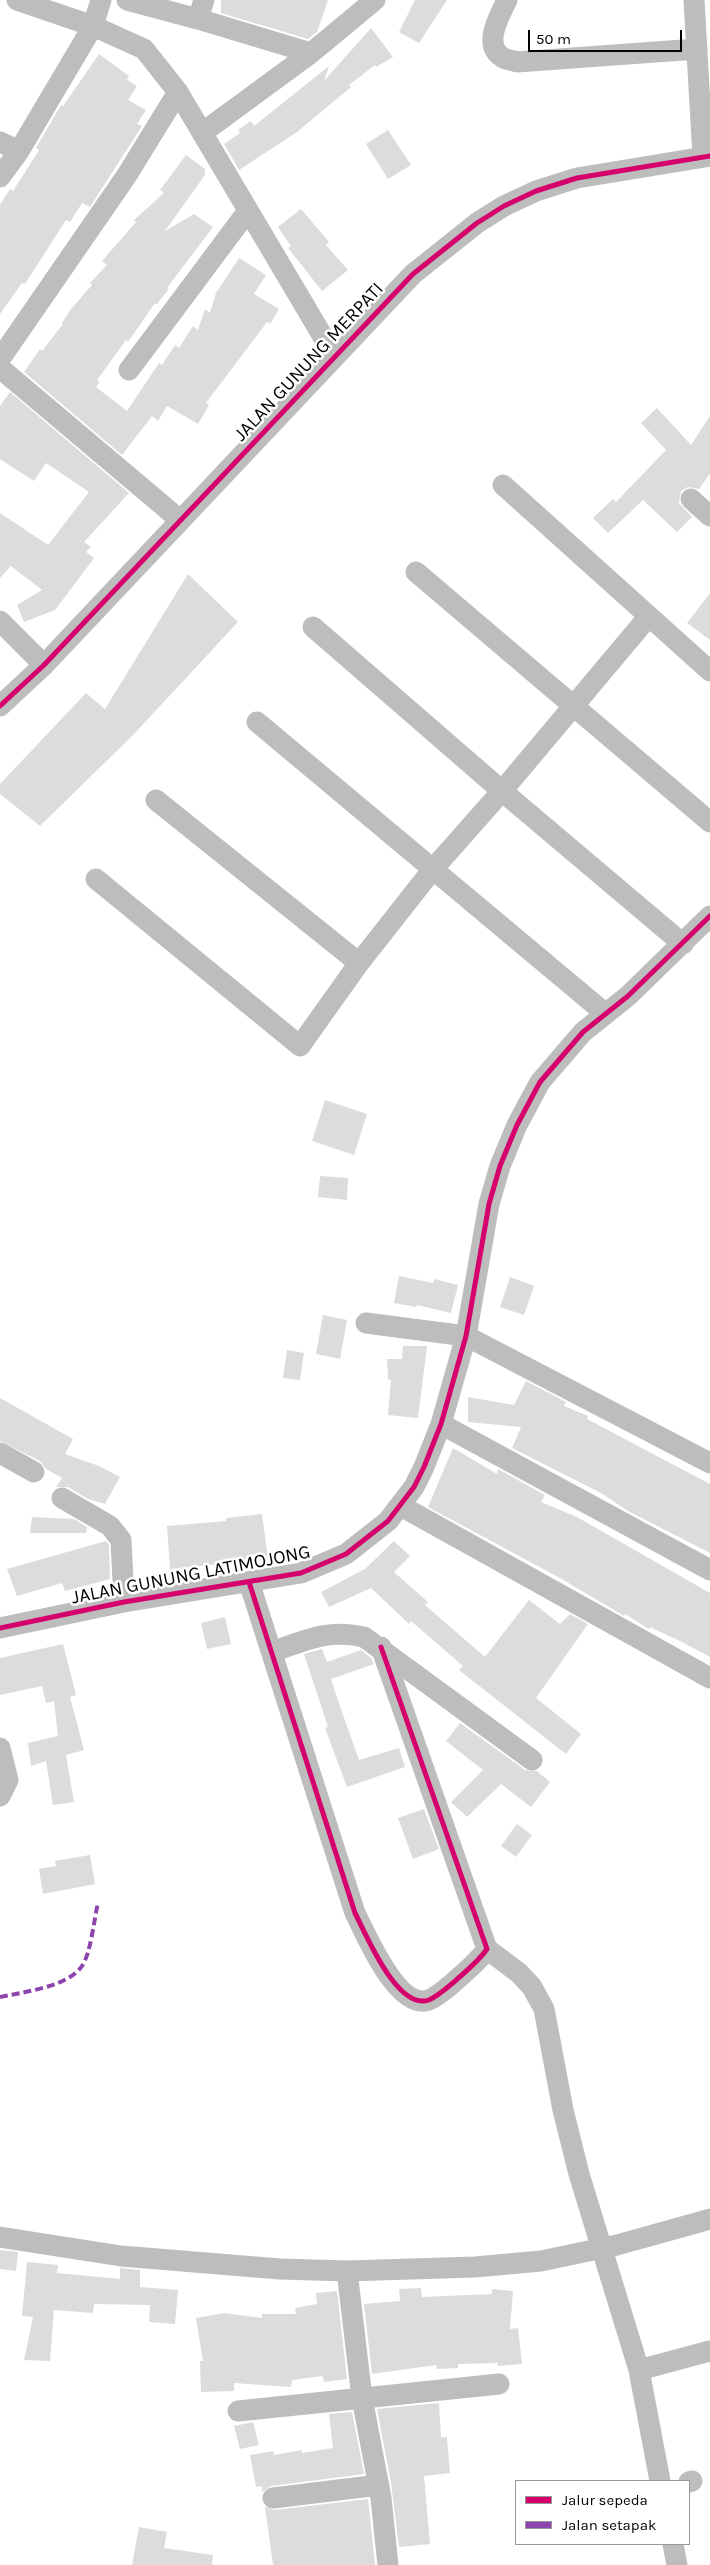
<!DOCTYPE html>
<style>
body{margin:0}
#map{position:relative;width:710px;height:2565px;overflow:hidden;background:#fff;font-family:Karla,sans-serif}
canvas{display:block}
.legend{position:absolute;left:515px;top:2480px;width:175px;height:65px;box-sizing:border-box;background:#fff;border:1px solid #999;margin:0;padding:6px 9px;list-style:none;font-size:15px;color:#000}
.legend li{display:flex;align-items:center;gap:10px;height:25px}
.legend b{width:25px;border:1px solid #999}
.scale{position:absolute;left:528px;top:30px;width:154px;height:22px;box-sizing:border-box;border:2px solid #000;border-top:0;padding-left:6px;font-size:15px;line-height:18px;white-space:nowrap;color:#000;-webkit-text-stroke:4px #fff;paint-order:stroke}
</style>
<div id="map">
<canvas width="710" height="2565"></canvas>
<ul class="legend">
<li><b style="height:6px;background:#d6006c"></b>Jalur sepeda</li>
<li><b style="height:6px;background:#8e44ad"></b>Jalan setapak</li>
</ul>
<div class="scale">50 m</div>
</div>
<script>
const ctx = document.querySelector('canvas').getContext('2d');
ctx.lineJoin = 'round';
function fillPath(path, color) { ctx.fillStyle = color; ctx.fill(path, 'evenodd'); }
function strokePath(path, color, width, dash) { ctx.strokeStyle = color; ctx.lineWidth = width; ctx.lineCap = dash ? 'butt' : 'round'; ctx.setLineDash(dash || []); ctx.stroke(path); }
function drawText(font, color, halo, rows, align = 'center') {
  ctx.font = font + ' Karla,sans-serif'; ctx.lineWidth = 5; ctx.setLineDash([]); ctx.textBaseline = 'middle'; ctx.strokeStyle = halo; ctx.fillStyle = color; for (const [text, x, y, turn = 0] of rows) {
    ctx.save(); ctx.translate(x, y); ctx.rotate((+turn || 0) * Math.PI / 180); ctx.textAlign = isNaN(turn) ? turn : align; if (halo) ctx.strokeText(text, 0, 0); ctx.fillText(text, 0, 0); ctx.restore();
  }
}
fillPath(new Path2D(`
 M221,0H328L317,32L308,39L221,13Z
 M415,0H447L419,43L399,32Z
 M371,28L393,57L376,67L375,65L349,85L351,87L297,132L239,170L224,144L240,133L238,130L251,121L254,126L329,66L324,81Z
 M99,54L129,76L127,80L137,86L128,100L146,110L137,124L142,126L90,207L82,203L70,222L66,220L25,284L22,283L0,314V205L10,189L13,191L39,150L36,148L61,105L63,106Z
 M388,130L411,165L388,179L366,144Z
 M186,155L205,169V175L165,231L194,214L213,227L167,288L169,289L156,305L155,303L128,342L126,340L97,380L100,382L96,387L127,411L159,363L162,365L175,345L179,348L193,326L198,330L205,309L210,313L216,293L239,258L266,275L254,294L279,309L270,324L267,322L206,403L209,405L198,424L167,406L158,421L152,416L122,455L24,372L40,349L42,351L63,324L62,323L71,309L92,285L90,283L107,265L102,261L136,222L134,220L164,193L160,190Z
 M301,209L329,242L326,245L348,270L322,291L288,248L291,246L278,227Z
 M10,392L129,493L84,542L91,547L86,552L94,558L55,610L24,622L17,605L42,590L11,566L0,578V513L48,545L89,492L46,463L34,481L0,459V406Z
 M657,408L691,445L710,416V474L699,489L688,487L681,491L679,503L692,517L677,532L643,500L608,533L593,518L613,499L616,502L666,450L641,423Z
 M188,574L238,622L134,734L40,826L0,794V784L86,693L105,709Z
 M710,593V640L687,623Z
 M325,1100L367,1114L354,1155L312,1141Z
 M320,1176L348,1178L347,1200L318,1197Z
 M399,1276L433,1283L434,1279L458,1285L451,1313L417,1305L416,1307L394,1303Z
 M510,1277L534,1286L524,1315L500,1307Z
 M323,1315L347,1320L340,1359L316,1354Z
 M403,1346H427L418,1418L388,1415L391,1380L388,1379L387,1359H402Z
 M287,1350L304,1353L300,1380L283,1378Z
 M526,1381L566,1402L564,1406L588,1416L587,1419L710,1484V1553L628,1511L601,1493L512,1448L521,1427L468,1422V1397L514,1405Z
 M0,1398L73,1439L65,1454L99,1466L120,1477L105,1504L88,1499L68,1487H56L62,1478L46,1469L40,1461L0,1441Z
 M453,1448L497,1474L498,1469L545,1495L541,1502L577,1517L710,1593V1657L682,1642L650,1627L649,1629L625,1614L624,1616L560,1578L428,1507Z
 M262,1514L268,1559L170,1569L167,1526L226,1521V1518Z
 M32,1517L74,1519L87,1527L86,1533H30Z
 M106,1541L109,1545L110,1579L65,1591L62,1583L17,1596L7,1569Z
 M394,1541L410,1556L394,1572L428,1602L425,1605L485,1657L529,1600L560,1624L570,1614L588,1624L536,1698L581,1734L566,1754L459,1670L463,1666L411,1621L409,1624L371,1588L329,1607L321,1592L365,1569Z
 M225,1617L231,1644L207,1649L201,1623Z
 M63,1644L76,1695L70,1697L84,1750L66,1755L74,1802L53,1805L46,1761L31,1766L28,1743L58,1736L54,1701L46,1703L42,1686L0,1695V1658Z
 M322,1649L327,1662L361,1650L371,1658L374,1664L331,1679L337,1698L359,1760L399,1748L405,1767L347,1787L325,1728L328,1727L304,1654Z
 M460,1723L525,1770L537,1771L550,1782L531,1807L501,1784L467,1817L451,1802L483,1770L446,1741Z
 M424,1809L439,1849L413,1859L398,1818Z
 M517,1824L532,1835L516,1857L501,1846Z
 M90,1855L95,1884L43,1894L39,1869L56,1866L55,1861Z
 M0,2250L18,2252L16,2271L0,2269Z
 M27,2262L58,2265L57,2273L120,2279V2268L140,2270V2287L178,2290L175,2324L149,2322L150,2305L94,2304L93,2313L54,2310L50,2361L24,2360L33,2317L22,2316Z
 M421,2288L422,2297L492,2294V2289L513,2291L510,2329L518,2328L522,2364L498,2366L497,2363L458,2364V2368L437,2369L436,2365L372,2374L364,2304L400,2301L399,2289Z
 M337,2291L347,2379L324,2382L323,2376L292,2380L291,2387L234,2383V2391L201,2392L200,2361H203L196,2318L224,2313L262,2318V2314H296L295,2308L317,2304L316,2293Z
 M439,2403L441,2438L447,2437L450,2473L424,2476L430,2544L399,2547L391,2483L377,2409Z
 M352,2412L364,2474L271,2486L262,2492V2486L256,2487L250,2455L273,2451L274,2455L302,2450V2453L333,2448L329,2414Z
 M253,2422L259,2445L240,2449L234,2426Z
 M368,2499L375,2565H273L265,2507L275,2510Z
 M139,2527L167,2532L164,2548L213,2555L212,2565H132Z`), '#dcdcdc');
strokePath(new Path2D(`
 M101,0L93,26L144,49L178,92L335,357
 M127,0L198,19
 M204,0L198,19L311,53
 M507,0C500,15 482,44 502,57C505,60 512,60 517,62L697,49
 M694,0L703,157
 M202,133L311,53L375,0
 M0,142L19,151
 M0,177L19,151L93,26L17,0
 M0,359L127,175L178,92
 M0,368L180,520
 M129,370L247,212
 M503,485L710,671
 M691,499L710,516
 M416,572L710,822
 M0,621L44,665
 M313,627L502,791L683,944
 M0,706L44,665L413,274L477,223L504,206L536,191L577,178L710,156
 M257,722L606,1014
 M156,800L359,963
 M96,879L300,1046L359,963L433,869L502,791L649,616
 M366,1323L466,1336L710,1463
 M441,1424L710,1570
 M0,1453L34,1472
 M62,1498L110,1526L121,1540L124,1602
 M401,1506L710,1678
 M249,1582L355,1913C366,1934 397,2011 429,2000C438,1996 447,1988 454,1982C466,1971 478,1962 487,1949L381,1647
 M0,1628L124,1602L301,1573L346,1554L388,1521L414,1487L424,1467L441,1424L466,1336L489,1204L500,1166L517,1125L540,1082L583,1032L628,996L710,916
 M272,1652C307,1640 327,1629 364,1637L532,1760
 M0,1748L8,1780L0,1796
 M487,1949L519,1973L532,1987L544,2009L563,2110L579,2174L639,2370L660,2481
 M0,2237L121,2256L280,2269L347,2271L475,2267L541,2261L617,2245L710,2219
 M347,2271L362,2398L381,2498L388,2565
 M639,2370L710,2351
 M238,2411L499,2384
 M689,2482L692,2481
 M273,2498L379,2485
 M673,2544L677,2565`), '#bdbdbd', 21);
strokePath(new Path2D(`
 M0,1997C23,1992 68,1987 82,1966C91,1953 94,1919 98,1903`), '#8e44ad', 4, [8, 4]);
strokePath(new Path2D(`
 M0,706L44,665L413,274L477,223L504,206L536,191L577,178L710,156
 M249,1582L355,1913C366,1934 397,2011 429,2000C438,1996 447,1988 454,1982C466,1971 478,1962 487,1949L381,1647
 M0,1628L124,1602L301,1573L346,1554L388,1521L414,1487L424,1467L441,1424L466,1336L489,1204L500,1166L517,1125L540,1082L583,1032L628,996L710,916`), '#d6006c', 5);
drawText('19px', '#000', '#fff', [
 ["JALAN GUNUNG MERPATI",309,362,-47],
 ["JALAN GUNUNG LATIMOJONG",191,1575,-11]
]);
</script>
